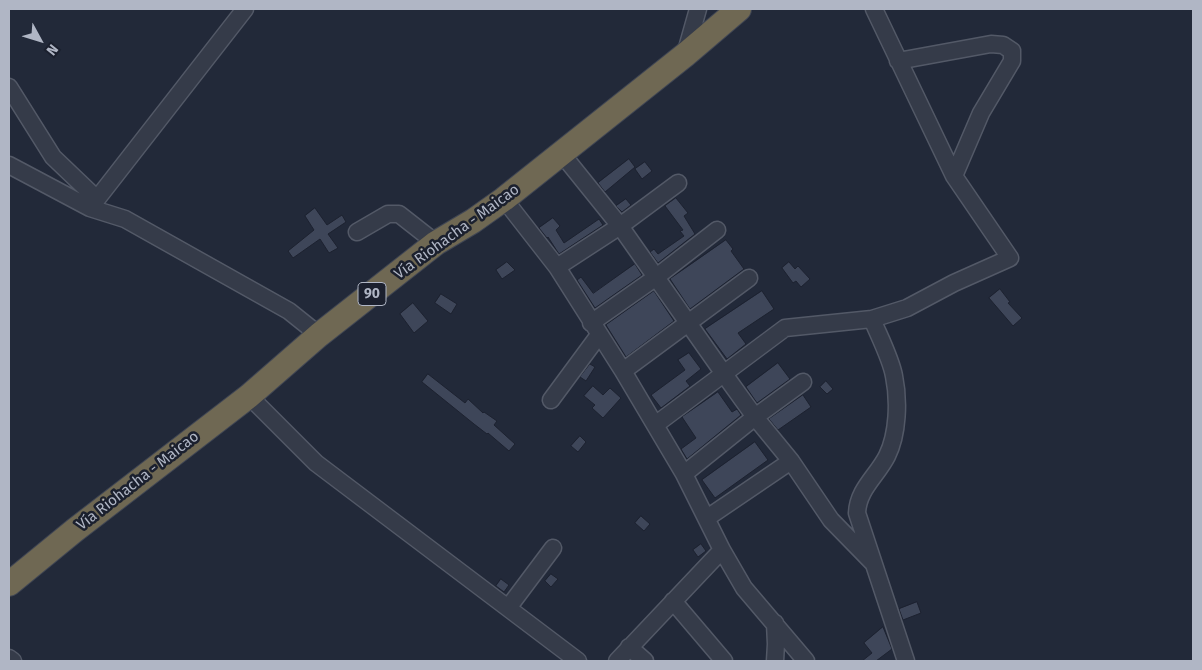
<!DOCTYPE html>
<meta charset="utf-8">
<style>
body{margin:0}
#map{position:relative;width:1202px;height:670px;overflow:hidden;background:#222939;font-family:"Fira Sans",sans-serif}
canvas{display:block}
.frame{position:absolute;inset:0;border:10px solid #b0b6c5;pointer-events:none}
.north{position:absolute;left:15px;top:15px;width:50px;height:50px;-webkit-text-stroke:4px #1b202e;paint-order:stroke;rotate:129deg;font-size:14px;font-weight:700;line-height:20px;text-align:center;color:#b0b6c5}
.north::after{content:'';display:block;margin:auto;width:18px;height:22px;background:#b0b6c5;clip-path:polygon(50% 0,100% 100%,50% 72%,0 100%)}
</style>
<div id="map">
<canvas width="1202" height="670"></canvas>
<div class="frame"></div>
<div class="north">N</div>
</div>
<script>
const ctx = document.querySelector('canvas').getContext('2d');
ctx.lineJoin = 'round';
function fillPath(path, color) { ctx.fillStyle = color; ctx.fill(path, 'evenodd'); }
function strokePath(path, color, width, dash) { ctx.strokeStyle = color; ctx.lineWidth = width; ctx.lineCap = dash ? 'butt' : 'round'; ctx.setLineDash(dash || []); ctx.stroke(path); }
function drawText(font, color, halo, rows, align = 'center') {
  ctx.font = font + ' "Fira Sans",sans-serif'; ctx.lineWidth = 5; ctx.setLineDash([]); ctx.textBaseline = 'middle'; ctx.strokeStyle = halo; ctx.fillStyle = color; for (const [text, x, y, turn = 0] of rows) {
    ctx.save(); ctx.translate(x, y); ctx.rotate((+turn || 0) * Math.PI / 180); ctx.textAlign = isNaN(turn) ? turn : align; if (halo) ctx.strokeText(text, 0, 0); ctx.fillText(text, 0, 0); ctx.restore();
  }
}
const building = new Path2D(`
 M629,159L635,167L605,192L598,183Z
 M645,162L652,171L642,179L635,169Z
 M676,198L688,213L684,216L695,234L658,263L650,252L654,249L658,254L684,236L680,231L683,230L665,206Z
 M626,199L631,205L622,212L616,206Z
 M315,208L327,225L342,215L346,222L328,234L338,248L329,253L320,239L293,258L288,251L314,230L305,216Z
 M553,218L560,226L556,230L564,243L599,219L603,225L559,254L548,237L547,238L539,228Z
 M726,240L733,249L731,251L744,269L690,309L670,279Z
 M507,262L515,270L502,279L496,270Z
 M789,262L795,269L798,266L810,279L801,287L796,281L793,283L782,268Z
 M635,264L642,275L595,308L577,280L581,277L593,293Z
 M1000,289L1010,302L1008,303L1022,318L1013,326L989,298Z
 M654,291L674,321L626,357L606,325Z
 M762,291L774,309L738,333L746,344L727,359L705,329Z
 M441,294L457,304L451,314L435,303Z
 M413,303L428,321L414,333L400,314Z
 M689,353L701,369L686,381L690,386L661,408L651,395L685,370L678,360Z
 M778,363L790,379L757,403L746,387Z
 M590,364L595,367L586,381L580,377Z
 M428,374L465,403L468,399L483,413L484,412L497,421L494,425L515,444L509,451L488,433L487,434L474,424L422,382Z
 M826,381L833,389L827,394L820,387Z
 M593,386L603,395L610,388L621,398L603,418L592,408L595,405L584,396Z
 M718,392L732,412L737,409L741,415L687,459L681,449L696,438L682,417Z
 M803,395L811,407L778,430L769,419Z
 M580,436L586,442L578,452L571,446Z
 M755,442L768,460L715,498L702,480Z
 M641,516L650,524L644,531L635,523Z
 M701,544L706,551L698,557L693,550Z
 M551,574L558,579L551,587L545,581Z
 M501,579L509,585L504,592L496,586Z
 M917,602L921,613L903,620L899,609Z
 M883,627L892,649L876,661H862L872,653L864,643Z`);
fillPath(building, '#3e4659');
strokePath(building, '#1d2230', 1);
const minor = new Path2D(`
 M685,55L698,9
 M898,61L991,44L1003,45L1012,51V61L981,113L954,176
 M9,87L53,157L97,199
 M562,154L620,226L724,374L755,417L791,461L831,520L874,564
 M9,165L90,208L125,219L289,311L319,335
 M504,199L557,267L623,371L684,474L722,550L744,588L806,661
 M90,208L245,9
 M357,232L388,214H399L436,243
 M557,267L620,226L678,183
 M872,319C879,336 891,359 894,376C899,400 898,434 887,456C877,476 858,489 857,513L906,661
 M591,323L655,278L717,230
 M623,371L749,278
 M249,396L316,463L578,661
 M551,400L599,335
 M655,425L785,328L872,319L907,308L954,283L1010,258L954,176L874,9
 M684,474L755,417L803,382
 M707,518L791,461
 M673,601L724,661
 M508,608L553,548
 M775,623L776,644L775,661
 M629,647L645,661
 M9,658L13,661
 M617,661L722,550`);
const highway = new Path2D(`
 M9,584L75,530L249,396L319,335L436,243L473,221L504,199L685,55L739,9`);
strokePath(minor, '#535967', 19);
strokePath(highway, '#404654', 26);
strokePath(minor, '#353b49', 16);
strokePath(highway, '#6f6853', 24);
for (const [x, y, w] of [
 [372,294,28]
]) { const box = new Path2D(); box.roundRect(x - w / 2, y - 11.5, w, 23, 4); ctx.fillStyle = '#1b202e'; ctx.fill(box); strokePath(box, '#b0b6c5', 1); }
drawText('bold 14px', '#b0b6c5', null, [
 ["90",372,294]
]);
drawText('15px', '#b0b6c5', '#1b202e', [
 ["Vía Riohacha - Maicao",457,232,-36],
 ["Vía Riohacha - Maicao",138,481,-38]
]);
</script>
